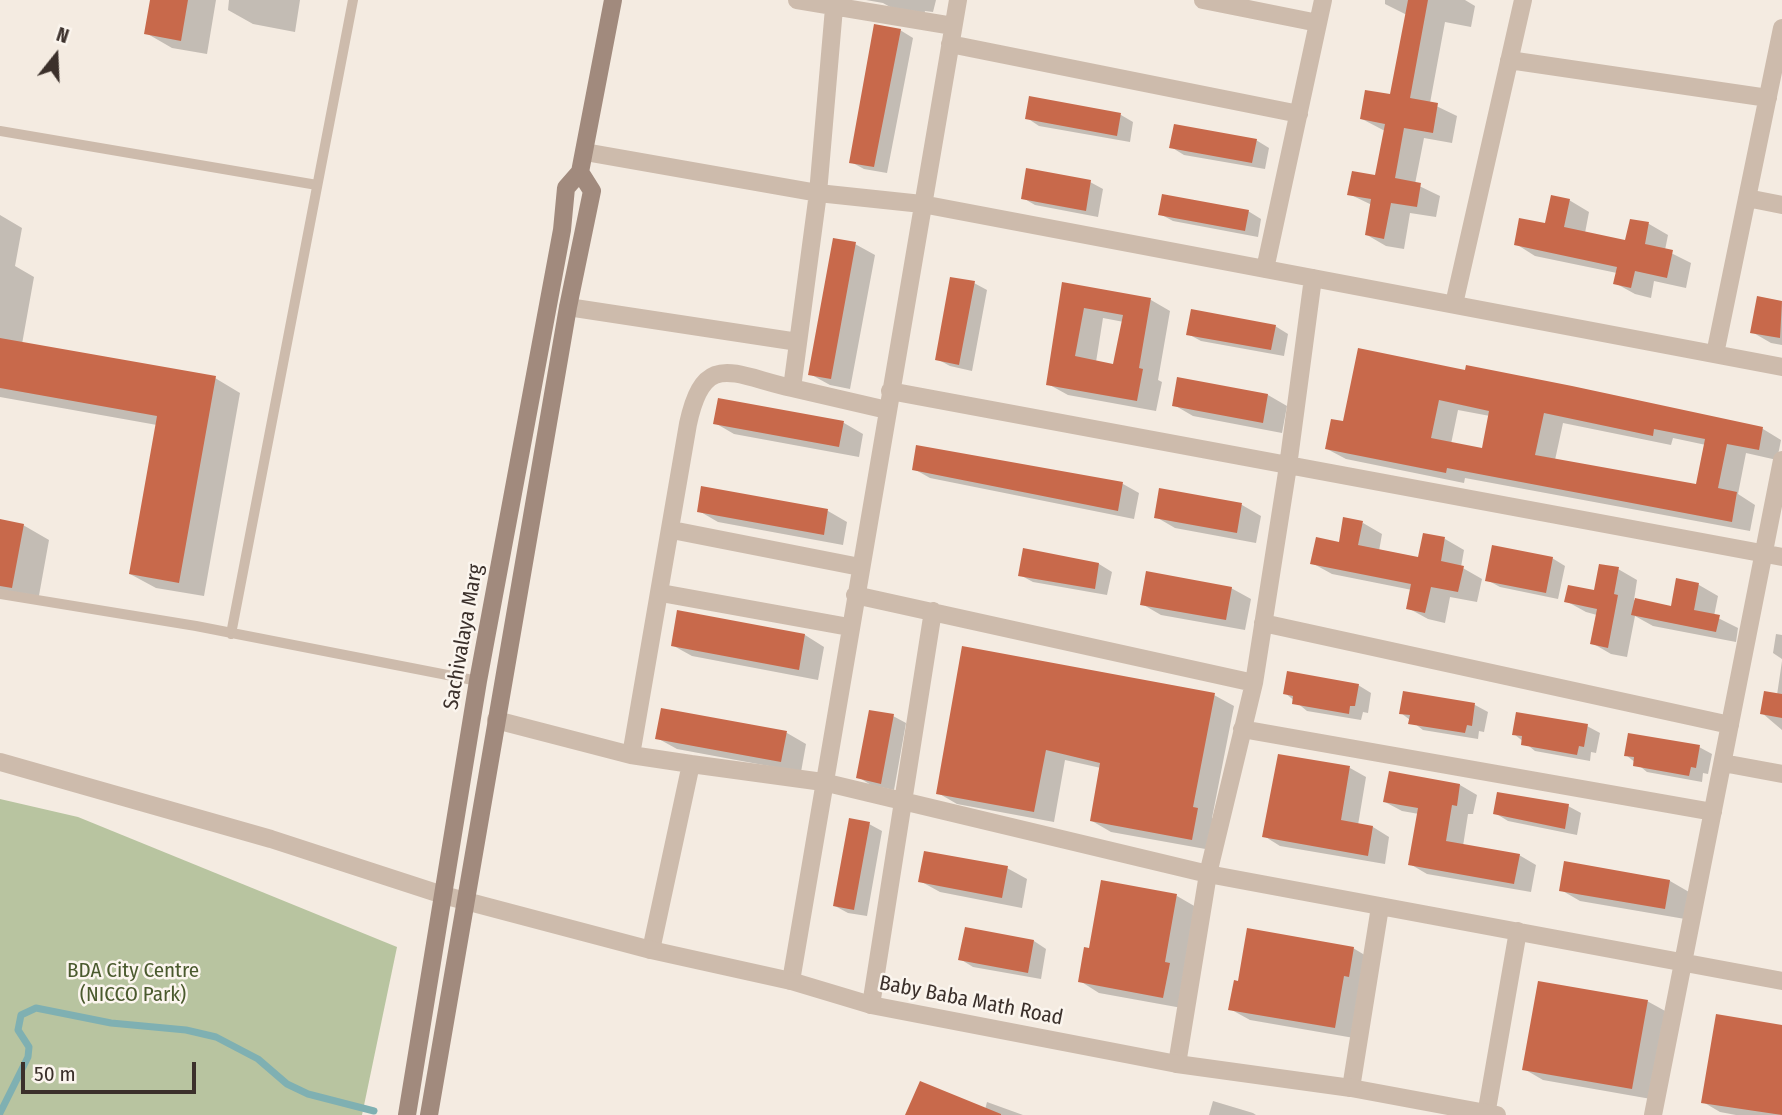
<!DOCTYPE html>
<style>
body{margin:0}
#map{position:relative;width:1782px;height:1115px;overflow:hidden;background:#f4ebe1;font-family:"Fira Sans Condensed",sans-serif}
canvas{display:block}
.north{position:absolute;left:21px;top:21px;width:70px;height:70px;-webkit-text-stroke:5px #fbf5ee;paint-order:stroke;rotate:18deg;font-size:19px;font-weight:700;line-height:28px;text-align:center;color:#3b302b}
.north::after{content:'';display:block;margin:auto;width:24px;height:32px;background:#3b302b;clip-path:polygon(50% 0,100% 100%,50% 72%,0 100%)}
.scale{position:absolute;left:21px;top:1062px;width:175px;height:32px;box-sizing:border-box;border:4px solid #3b302b;border-top:0;padding-left:9px;font-size:21px;line-height:24px;white-space:nowrap;color:#3b302b;-webkit-text-stroke:5px #fbf5ee;paint-order:stroke}
</style>
<div id="map">
<canvas width="1782" height="1115"></canvas>
<div class="north">N</div>
<div class="scale">50 m</div>
</div>
<script>
const ctx = document.querySelector('canvas').getContext('2d');
ctx.lineJoin = 'round';
function fillPath(path, color) { ctx.fillStyle = color; ctx.fill(path, 'evenodd'); }
function strokePath(path, color, width, dash) { ctx.strokeStyle = color; ctx.lineWidth = width; ctx.lineCap = dash ? 'butt' : 'round'; ctx.setLineDash(dash || []); ctx.stroke(path); }
function drawText(font, color, halo, rows, align = 'center') {
  ctx.font = font + ' "Fira Sans Condensed",sans-serif'; ctx.lineWidth = 5; ctx.setLineDash([]); ctx.textBaseline = 'middle'; ctx.strokeStyle = halo; ctx.fillStyle = color; for (const [text, x, y, turn = 0] of rows) {
    ctx.save(); ctx.translate(x, y); ctx.rotate((+turn || 0) * Math.PI / 180); ctx.textAlign = isNaN(turn) ? turn : align; if (halo) ctx.strokeText(text, 0, 0); ctx.fillText(text, 0, 0); ctx.restore();
  }
}
fillPath(new Path2D(`
 M0,799L78,817L397,947L362,1115H0Z`), '#b8c4a0');
fillPath(new Path2D(`
 M152,0H216L207,54L172,48L146,33Z
 M229,0H300L295,32L253,24L228,10Z
 M866,0H936L933,12L925,11L924,16L899,12L883,3Z
 M1385,0H1465L1475,6L1471,27L1445,22L1430,103L1457,116L1452,143L1424,138L1415,184L1440,196L1436,217L1410,213L1404,249L1386,246L1367,235L1372,205L1349,194L1377,177L1385,131L1362,119L1392,96L1407,15L1385,4Z
 M900,30L913,38L887,173L864,169L851,162Z
 M1121,115L1133,122L1130,142L1039,126L1027,118Z
 M1256,140L1269,148L1265,169L1184,155L1171,147Z
 M1090,182L1103,189L1098,217L1035,205L1023,198Z
 M1569,200L1589,212L1585,233L1626,242L1631,221L1649,224L1668,235L1665,250L1691,263L1686,288L1654,281L1651,298L1635,294L1615,283L1617,273L1535,256L1516,244L1546,225Z
 M1248,211L1261,219L1258,237L1173,221L1160,214Z
 M0,215L22,228L15,266L34,277L22,344L215,378L240,393L204,596L156,588L130,574L157,425L0,397Z
 M855,244L875,255L850,389L830,385L810,374Z
 M974,283L987,290L972,371L950,366L937,359Z
 M1063,284L1151,300L1170,311L1158,380L1162,382L1156,411L1068,395L1048,384ZM1103,318L1124,322L1115,366L1096,362Z
 M1758,298L1782,303V345L1771,343L1752,332Z
 M1275,326L1288,334L1284,356L1201,341L1188,334Z
 M1467,372L1572,387L1763,429L1781,440L1777,460L1746,453L1738,494L1755,505L1750,531L1465,478L1464,483L1346,459L1327,449L1345,423ZM1458,410L1490,416L1483,450L1451,444ZM1563,423L1671,445L1673,438L1706,445L1697,486L1555,460Z
 M1179,379L1268,395L1287,406L1282,433L1193,416L1174,405Z
 M719,400L844,423L863,434L859,457L734,434L715,423Z
 M914,469L1123,484L1139,493L1134,519L930,478Z
 M1161,490L1242,505L1261,516L1256,543L1175,528L1156,517Z
 M699,511H828L847,522L843,545L718,522Z
 M0,521L23,525L49,540L38,601L0,594Z
 M1363,523L1382,534L1379,551L1420,559L1445,539L1464,550L1461,567L1482,579L1477,602L1450,597L1445,623L1428,619L1408,608L1412,590L1332,574L1312,563L1340,544Z
 M1025,550L1099,564L1112,572L1107,595L1033,582L1020,575Z
 M1552,558L1565,566L1558,599L1500,587L1487,580Z
 M1618,569L1637,580L1634,600L1672,608L1678,581L1699,585L1718,596L1714,616L1738,628L1736,642L1653,626L1635,616L1627,657L1611,654L1592,643L1597,615L1586,612L1566,601L1595,592Z
 M1231,588L1251,599L1245,630L1161,615L1142,604Z
 M678,612L805,635L824,647L818,680L692,656L672,645Z
 M1776,634L1782,635V659L1773,653Z
 M964,648L1214,695L1234,706L1212,818L1216,821L1211,850L1111,832L1092,821L1101,768L1065,760L1054,822L957,804L938,793Z
 M1782,661V730L1762,713L1777,695Z
 M1358,685L1371,693L1368,713L1363,712L1361,720L1307,711L1285,693Z
 M1405,693L1475,705L1488,712L1484,732L1479,731L1478,739L1423,730L1401,713Z
 M893,716L906,723L894,790L871,785L858,777Z
 M1587,726L1600,733L1596,753L1591,752L1590,761L1535,751L1514,734Z
 M787,733L806,744L801,772L677,749L657,738Z
 M1699,747L1712,754L1708,774L1703,773L1702,782L1647,772L1626,755Z
 M1350,768L1366,777L1358,825L1373,827L1389,837L1385,864L1280,846L1264,836Z
 M1390,773L1460,785L1477,795L1473,814H1468L1463,846L1519,855L1536,865L1531,892L1427,874L1410,864L1419,814L1402,811L1385,802Z
 M1568,806L1581,813L1577,835L1508,821L1495,813Z
 M869,824L882,831L867,916L848,913L835,906Z
 M1565,863L1670,881L1689,892L1685,919L1580,901L1561,890Z
 M1007,868L1027,879L1022,908L940,892L920,881Z
 M1177,896L1196,907L1182,1008L1099,993L1080,981L1090,950Z
 M1034,941L1046,949L1041,979L973,967L960,959Z
 M1353,948L1373,960L1354,1038L1250,1020L1230,1009Z
 M1647,1001L1667,1012L1651,1099L1543,1080L1524,1069Z
 M1782,1026V1115H1736L1720,1112L1703,1102Z
 M1213,1101L1253,1113L1256,1115H1209Z
 M987,1102L1023,1115H907L985,1110Z`), '#0003');
strokePath(new Path2D(`
 M0,1113L28,1057L29,1047L18,1030L21,1015L36,1008L111,1023L186,1030L216,1037L258,1059L287,1084L308,1094L374,1111`), '#7fb0b2', 7);
fillPath(new Path2D(`
 M150,0H188L181,41L144,34Z
 M1408,0H1428L1410,98L1438,103L1433,133L1404,128L1395,178L1421,183L1417,207L1391,203L1384,239L1365,235L1371,199L1347,195L1352,171L1375,175L1385,124L1360,119L1365,90L1390,94Z
 M874,24L901,29L874,167L849,163Z
 M1029,96L1121,113L1117,136L1025,119Z
 M1174,124L1257,139L1252,163L1169,148Z
 M1026,168L1091,180L1086,211L1021,199Z
 M1162,194L1249,210L1245,231L1158,215Z
 M1551,195L1570,199L1564,227L1625,240L1630,219L1649,222L1645,244L1673,250L1667,278L1635,271L1631,288L1613,284L1617,267L1514,245L1519,218L1545,223Z
 M833,238L856,242L831,379L808,375Z
 M950,277L975,281L959,365L935,360Z
 M1062,282L1151,298L1139,368L1143,369L1137,401L1046,385ZM1084,308L1123,315L1113,364L1075,356Z
 M1757,296L1782,301L1780,338L1750,333Z
 M1191,309L1276,325L1271,350L1186,335Z
 M0,338L216,376L179,583L129,574L157,416L0,388Z
 M1358,348L1465,370L1466,365L1572,386L1763,427L1759,450L1727,444L1718,488L1737,492L1732,522L1447,468L1446,473L1325,449L1331,419L1343,421ZM1439,400L1489,411L1482,448L1431,438ZM1544,413L1653,436L1654,429L1705,439L1696,484L1535,455Z
 M1177,377L1268,394L1263,423L1172,406Z
 M718,398L844,421L839,447L713,424Z
 M916,445L1123,482L1118,511L912,470Z
 M701,486L828,509L824,535L697,512Z
 M1159,488L1242,503L1237,533L1154,518Z
 M1343,517L1363,521L1358,545L1418,557L1423,533L1445,537L1441,561L1464,566L1458,592L1431,587L1425,613L1406,609L1411,584L1310,564L1316,537L1339,542Z
 M0,519L24,524L12,588L0,586Z
 M1492,545L1553,557L1546,593L1485,581Z
 M1023,548L1099,563L1095,589L1018,576Z
 M1599,564L1619,567L1614,594L1618,595L1608,648L1590,644L1597,609L1564,602L1568,585L1594,590Z
 M1146,571L1232,587L1226,620L1140,605Z
 M1676,578L1699,583L1694,610L1720,615L1716,632L1631,615L1635,598L1671,606Z
 M677,610L805,634L799,670L671,646Z
 M962,646L1215,693L1193,807L1198,808L1192,840L1090,821L1100,763L1046,750L1034,812L936,794Z
 M1287,671L1359,684L1355,706H1350L1349,714L1292,704L1293,696L1283,694Z
 M1403,691L1475,703L1472,726L1467,725L1465,733L1408,724L1410,715L1399,714Z
 M1764,691L1782,694V718L1760,714Z
 M661,708L787,731L781,762L655,739Z
 M869,710L894,714L881,784L856,778Z
 M1516,712L1588,724L1584,747L1579,746L1577,755L1521,745L1522,736L1512,735Z
 M1628,733L1700,745L1696,768L1691,767L1689,776L1633,766L1634,757L1624,756Z
 M1278,754L1350,766L1341,820L1373,826L1368,856L1262,837Z
 M1389,771L1460,784L1457,806L1452,805L1446,841L1520,854L1514,884L1408,865L1418,808L1383,802Z
 M1497,792L1569,804L1565,829L1493,814Z
 M849,818L870,822L854,910L833,906Z
 M924,851L1008,866L1002,898L918,882Z
 M1564,861L1670,880L1665,909L1559,891Z
 M1101,880L1177,894L1165,962L1170,963L1163,998L1078,982L1084,947L1089,948Z
 M965,927L1034,940L1028,973L958,960Z
 M1247,928L1354,947L1349,977L1344,976L1335,1028L1228,1010L1234,980L1238,981Z
 M1538,981L1648,1000L1632,1089L1522,1070Z
 M1716,1014L1782,1025V1115L1701,1103Z
 M920,1081L1001,1114V1115H905Z`), '#c8694b');
strokePath(new Path2D(`
 M0,131L317,185
 M0,594L196,626L478,681
 M231,634L353,0`), '#cdbbac', 10);
strokePath(new Path2D(`
 M797,0L953,26
 M1203,0L1318,23
 M950,44L1299,114
 M1509,60L1768,98
 M585,152L818,193L922,204L1782,367
 M1747,198L1782,205
 M1265,269L1323,0
 M1454,304L1523,0
 M568,307L798,342
 M1715,354L1782,28
 M792,388L887,410
 M890,391L1782,557
 M672,530L860,567
 M661,593L849,627
 M855,595L1254,683
 M1263,623L1730,725
 M496,720L631,755L691,764L651,950
 M1242,729L1713,812
 M631,755L688,424C704,349 733,375 792,388L818,193L834,8
 M0,762L271,839L443,895
 M1723,763L1782,774
 M691,764L823,782L1208,874L1782,981
 M791,981L958,0
 M871,1005L933,611
 M1177,1064L1208,874L1254,683L1288,466L1313,278
 M1351,1088L1380,907
 M1486,1115L1518,931
 M1653,1115L1782,460`), '#cdbbac', 18);
strokePath(new Path2D(`
 M443,895L651,950L791,981L871,1005L1177,1064L1351,1088L1497,1115`), '#cdbbac', 18);
strokePath(new Path2D(`
 M407,1115L478,681L562,230L566,188L580,172L613,0
 M429,1115L568,307L592,191L580,172`), '#a18a7d', 18);
drawText('21px', '#3b302b', '#fbf5ee', [
 ["Sachivalaya Marg",464,637,-80],
 ["Baby Baba Math Road",971,1001,11]
]);
drawText('21px', '#4a5a2e', '#fbf5ee', [
 ["BDA City Centre",133,971],
 ["(NICCO Park)",133,995]
]);
</script>
